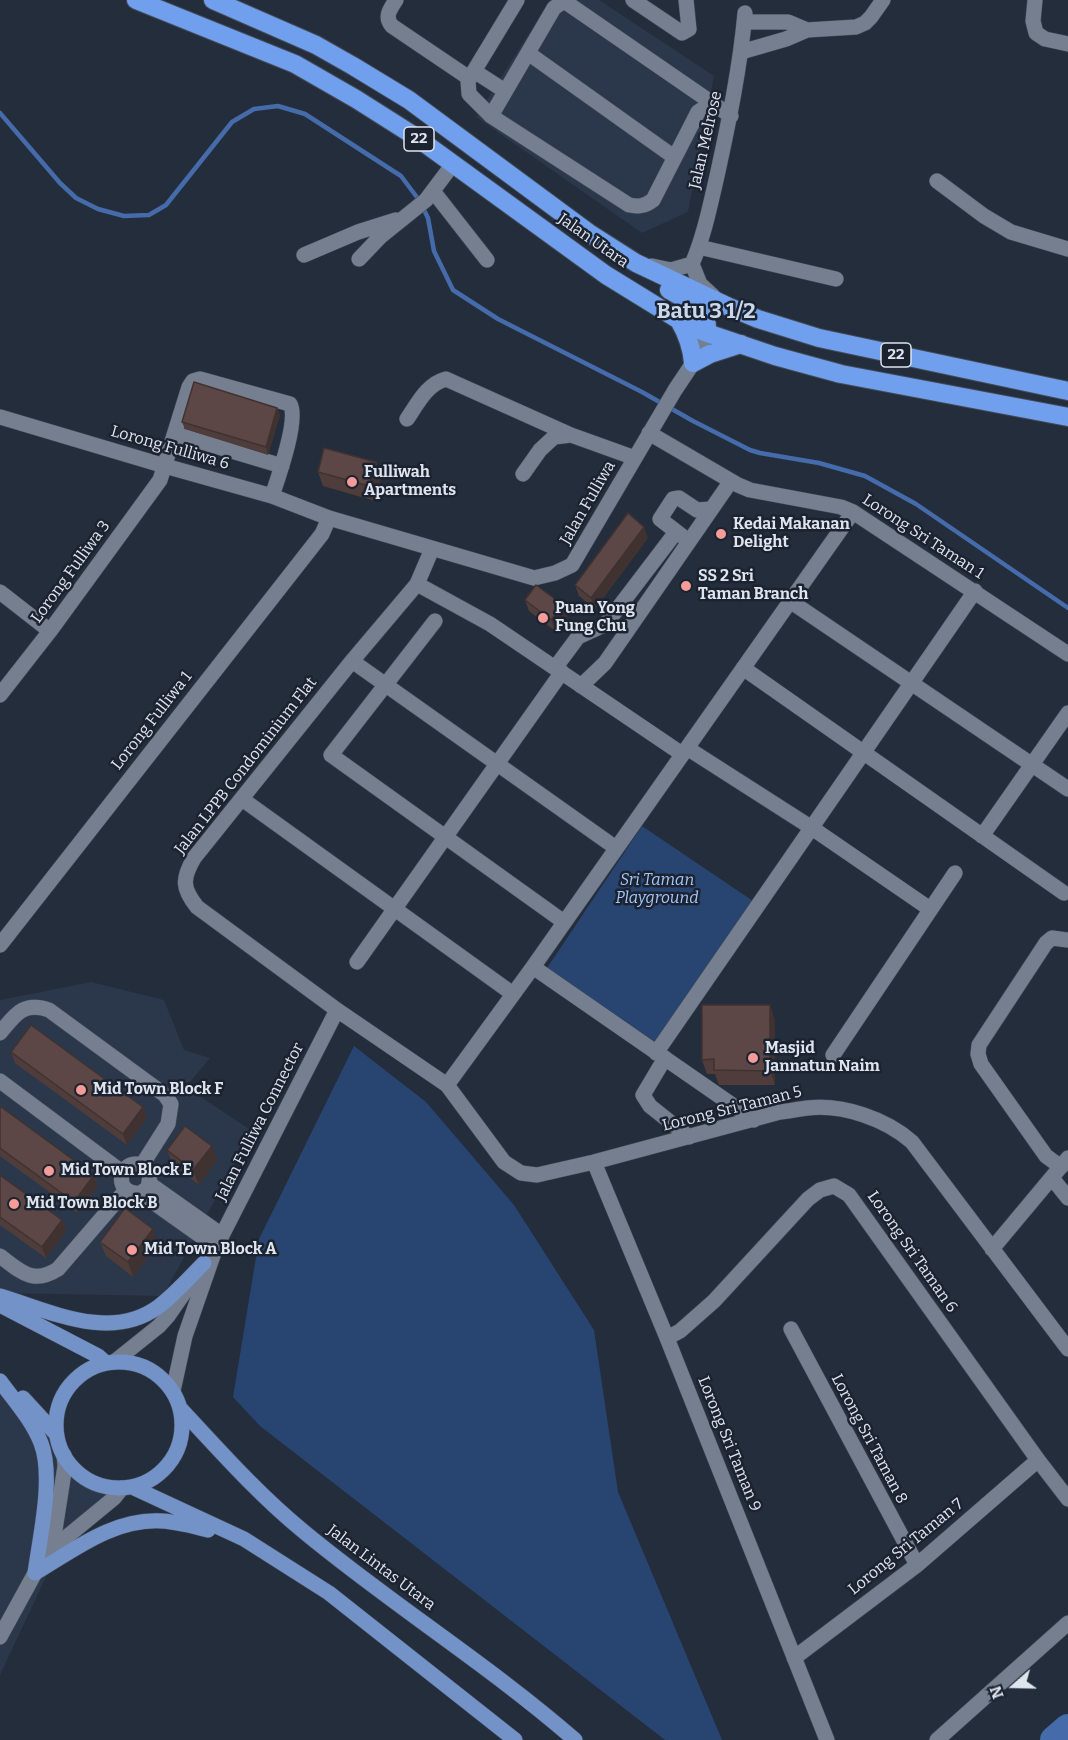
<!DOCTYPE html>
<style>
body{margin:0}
#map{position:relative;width:1068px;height:1740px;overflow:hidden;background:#242d3b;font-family:Bitter,serif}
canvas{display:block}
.north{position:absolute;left:984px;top:1656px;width:60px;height:60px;-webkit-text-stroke:4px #1b2331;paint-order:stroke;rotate:250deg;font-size:16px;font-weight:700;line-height:24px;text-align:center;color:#dfe5ee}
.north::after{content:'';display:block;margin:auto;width:21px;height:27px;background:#dfe5ee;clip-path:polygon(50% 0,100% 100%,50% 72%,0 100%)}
</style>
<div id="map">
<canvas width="1068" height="1740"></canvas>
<div class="north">N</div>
</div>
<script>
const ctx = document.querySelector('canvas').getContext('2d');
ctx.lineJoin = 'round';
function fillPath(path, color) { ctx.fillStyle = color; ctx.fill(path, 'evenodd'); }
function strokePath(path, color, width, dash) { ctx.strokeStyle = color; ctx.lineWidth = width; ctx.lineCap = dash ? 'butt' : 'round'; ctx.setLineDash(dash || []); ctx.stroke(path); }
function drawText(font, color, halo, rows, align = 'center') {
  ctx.font = font + ' Bitter,serif'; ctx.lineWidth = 5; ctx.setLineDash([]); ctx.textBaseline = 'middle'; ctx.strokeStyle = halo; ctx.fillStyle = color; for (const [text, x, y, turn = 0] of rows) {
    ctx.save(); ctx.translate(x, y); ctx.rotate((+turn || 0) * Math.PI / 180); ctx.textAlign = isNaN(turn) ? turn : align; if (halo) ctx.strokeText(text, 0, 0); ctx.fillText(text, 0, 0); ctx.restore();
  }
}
fillPath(new Path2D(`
 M550,0H599L714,76L688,212L642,233L476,117Z
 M91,982L164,1000L184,1050L210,1058L186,1087L252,1131L163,1296L0,1293V1000Z
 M0,1388L40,1427L81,1472L127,1491L60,1547L0,1675Z`), '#2b374a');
fillPath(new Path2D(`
 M642,826L753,901L657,1043L547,968Z
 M354,1046L426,1102L514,1205L594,1330L618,1492L722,1740H665L260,1426L233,1397L259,1239Z`), '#284471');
strokePath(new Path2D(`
 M0,113L60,183L76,198L98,209L124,216L149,215L166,205L232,122L254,109L278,106L305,114L401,176L419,200
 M423,208L428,218L434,251L453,290L498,319L642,392L693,421L750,450L760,453L819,463L865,476L916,504L1068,608`), '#456baa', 4.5);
strokePath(new Path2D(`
 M1054,1740L1068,1728`), '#456baa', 28);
const minor = new Path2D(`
 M396,0C390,9 384,17 392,26L469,78
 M517,0L468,81L469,94L491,116L629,205C639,207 645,206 653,200L698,112L707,106H716
 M633,0L682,33L689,29L686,0
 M1035,0L1033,21L1036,33L1045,39L1068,44
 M744,22H788L807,30L856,27L865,23L871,17L883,0
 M741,52L786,39L807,30
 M528,53L674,157
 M474,71L505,91
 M491,116L554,8L561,3H567L731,116
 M937,181L984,216L1011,232L1068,249
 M433,191L487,260
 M699,247L836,279
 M304,255L358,232L396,220
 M359,259L380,237L426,200L453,164
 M692,264C704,236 710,206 717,176C729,121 740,68 745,13
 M692,264L700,284L713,296
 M652,266L671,270L692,264
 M0,417L165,466L272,496L329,518L534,578L555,573L572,565L675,390L693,363L707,333
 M407,419C418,403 427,384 446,379L571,435L635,458
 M649,433L738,485L750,490L841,507L853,512L1068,654
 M175,434L282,466
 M523,474L540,450L554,437L571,435
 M682,536L660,519L673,499L679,498L697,510L711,509
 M432,549L417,584L352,661L194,858C182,879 182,888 197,907L337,1010L447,1085L504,1162L521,1173L537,1175L594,1162L780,1112C789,1111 799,1109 808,1108C843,1104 886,1119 912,1142L1068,1349
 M417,584L490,624L682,754
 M0,592L50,631
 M790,601L1068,789
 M435,621L331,755L564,922
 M352,661L616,848
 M555,668L578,637L602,626L609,620L676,532
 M743,668L1064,893
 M581,686L605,663L731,481
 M0,695L50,631L160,480L189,387L193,381L200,379L290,404C299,419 278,478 272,496
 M687,748L812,828L930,909
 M242,799L513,994
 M982,836L1068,713
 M0,945L322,534L329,518
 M357,962L562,672
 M533,967L754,1120
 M0,1033C15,1015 23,1001 49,1010L165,1095L171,1104L168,1124L142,1165
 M656,1053L975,591
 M833,1055L955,873
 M665,1058L643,1095L650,1106L689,1137
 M0,1081L122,1172
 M447,1085L533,967L853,512
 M594,1162L667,1338L827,1740
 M1061,1167L1046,1156L981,1064L978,1054L979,1045L1046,943L1052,938L1068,940
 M1052,1178L1068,1198
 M150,1184L222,1235
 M140,1193L148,1188L150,1175L142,1165C117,1158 113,1196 140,1193L216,1247
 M992,1249L1068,1158
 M0,1256C21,1272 33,1285 58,1269L126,1190
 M791,1329L917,1565
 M667,1338L680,1331L714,1301L808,1199L820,1190L834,1186L849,1195L1038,1460L1068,1499
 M114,1362L159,1326L168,1316L193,1280
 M173,1391L185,1336L216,1247L337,1010
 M52,1549L114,1498L122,1488
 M0,1637L35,1573L52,1549L65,1466L64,1455
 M794,1658L917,1565L1038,1460
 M937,1740L1068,1623`);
const major = new Path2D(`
 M0,1296C50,1311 110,1342 158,1307C174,1295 189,1278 204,1263
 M0,1305L98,1356L106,1363
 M56 1425a63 63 0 1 1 126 0a63 63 0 1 1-126 0Z
 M0,1381C14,1400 32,1420 41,1443C54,1477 40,1536 35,1573
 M23,1398L57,1435
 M180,1408C220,1451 258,1494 303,1531C391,1604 489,1665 575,1740
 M132,1487L244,1539L329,1593L515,1740
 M35,1573C74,1550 114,1518 162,1521C178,1522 193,1526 208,1530`);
const highway = new Path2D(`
 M136,0L295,64L356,99L416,137L606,275L679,320L707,333L775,356L841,374L1068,417
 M213,0L316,45L353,66L409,100L589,233L636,263L727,306L758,319L819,338L1068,391
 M669,290C686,300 710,310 707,333
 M679,320C687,334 692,347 693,363L710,354L741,344`);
strokePath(minor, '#444b57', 16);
strokePath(major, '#444b57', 16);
strokePath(highway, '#444b57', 20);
strokePath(minor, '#757f90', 15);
strokePath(major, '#7292c8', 15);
strokePath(highway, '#709fed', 18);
fillPath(new Path2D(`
 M280,415L268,455L185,429L182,422Z
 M376,462L381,477L375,501L323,486L318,472Z
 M648,538L595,609L579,596L575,585Z
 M525,600L563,605L567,616L555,631L529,611Z
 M775,1020V1085H719L715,1074H707L702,1060Z
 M11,1052L143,1107L147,1118L127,1145L15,1063Z
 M0,1106L94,1175L98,1186L78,1213L0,1156Z
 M167,1150L217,1160L199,1185L173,1165Z
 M0,1175L62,1220L66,1231L46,1258L0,1225Z
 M100,1242L158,1243L133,1277L106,1256Z`), '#4f3d3c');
fillPath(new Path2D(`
 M277,408L280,415L268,455L266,447Z
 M376,462L381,477L375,501L369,486Z
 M644,527L648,538L595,609L591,598Z
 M563,605L567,616L555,631L551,620Z
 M770,1005L775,1020V1085L770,1071Z
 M143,1107L147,1118L127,1145L123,1134Z
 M212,1146L217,1160L199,1185L193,1170Z
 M94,1175L98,1186L78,1213L74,1202Z
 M62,1220L66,1231L46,1258L42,1247Z
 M153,1229L158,1243L133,1277L128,1262Z`), '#403231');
const building = new Path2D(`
 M194,382L277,408L266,447L182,422Z
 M324,448L376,462L369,486L318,472Z
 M628,513L644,527L591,598L575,585Z
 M536,585L563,605L551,620L525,600Z
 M702,1005H770V1071L714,1070V1059L702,1060Z
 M31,1025L143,1107L123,1134L11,1052Z
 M0,1106L94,1175L74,1202L0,1148Z
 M185,1126L212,1146L193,1170L167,1150Z
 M0,1175L62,1220L42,1247L0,1217Z
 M125,1208L153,1229L128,1262L100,1242Z`);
fillPath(building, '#5c4746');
strokePath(building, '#403231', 1.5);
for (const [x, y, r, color] of [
 [352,482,6,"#f59b98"],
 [721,534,6,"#f59b98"],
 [686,586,6,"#f59b98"],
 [543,618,6,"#f59b98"],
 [753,1058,6,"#f59b98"],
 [81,1090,6,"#f59b98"],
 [49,1171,6,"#f59b98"],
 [14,1204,6,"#f59b98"],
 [132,1250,6,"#f59b98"]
]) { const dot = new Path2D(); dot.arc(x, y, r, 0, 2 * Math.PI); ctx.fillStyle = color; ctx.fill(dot); strokePath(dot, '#1b2331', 2); }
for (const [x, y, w] of [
 [419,139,30],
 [896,355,30]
]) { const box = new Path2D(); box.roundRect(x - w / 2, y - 12, w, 24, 4.5); ctx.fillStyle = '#1b2331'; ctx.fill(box); strokePath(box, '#dfe5ee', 1.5); }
drawText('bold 15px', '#dfe5ee', null, [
 ["22",419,139],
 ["22",896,355]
]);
drawText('16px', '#dfe5ee', '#1b2331', [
 ["Jalan Melrose",706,140,-77],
 ["Jalan Utara",593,241,35],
 ["Lorong Fulliwa 6",170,448,16],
 ["Jalan Fulliwa",588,503,-60],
 ["Lorong Sri Taman 1",923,537,33],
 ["Lorong Fulliwa 3",71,572,-54],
 ["Lorong Fulliwa 1",152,721,-52],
 ["Jalan LPPB Condominium Flat",246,766,-52],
 ["Lorong Sri Taman 5",732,1109,-14],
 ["Jalan Fulliwa Connector",260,1122,-63],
 ["Lorong Sri Taman 6",912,1252,55],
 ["Lorong Sri Taman 8",869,1439,62],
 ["Lorong Sri Taman 9",729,1444,68],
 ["Lorong Sri Taman 7",906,1547,-39],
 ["Jalan Lintas Utara",381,1568,37]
]);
drawText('bold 16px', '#dfe5ee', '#1b2331', [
 ["Fulliwah",364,473],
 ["Apartments",364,491],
 ["Kedai Makanan",733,525],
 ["Delight",733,543],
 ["SS 2 Sri",698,577],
 ["Taman Branch",698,595],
 ["Puan Yong",555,609],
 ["Fung Chu",555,627],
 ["Masjid",765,1049],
 ["Jannatun Naim",765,1067],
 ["Mid Town Block F",93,1090],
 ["Mid Town Block E",61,1171],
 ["Mid Town Block B",26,1204],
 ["Mid Town Block A",144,1250]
], 'left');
drawText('italic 16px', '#a5c6fb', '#1b2331', [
 ["Sri Taman",657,881],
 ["Playground",657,899]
]);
drawText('bold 22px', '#cbd7ea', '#1b2331', [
 ["Batu 3 1/2",706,312]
]);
</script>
